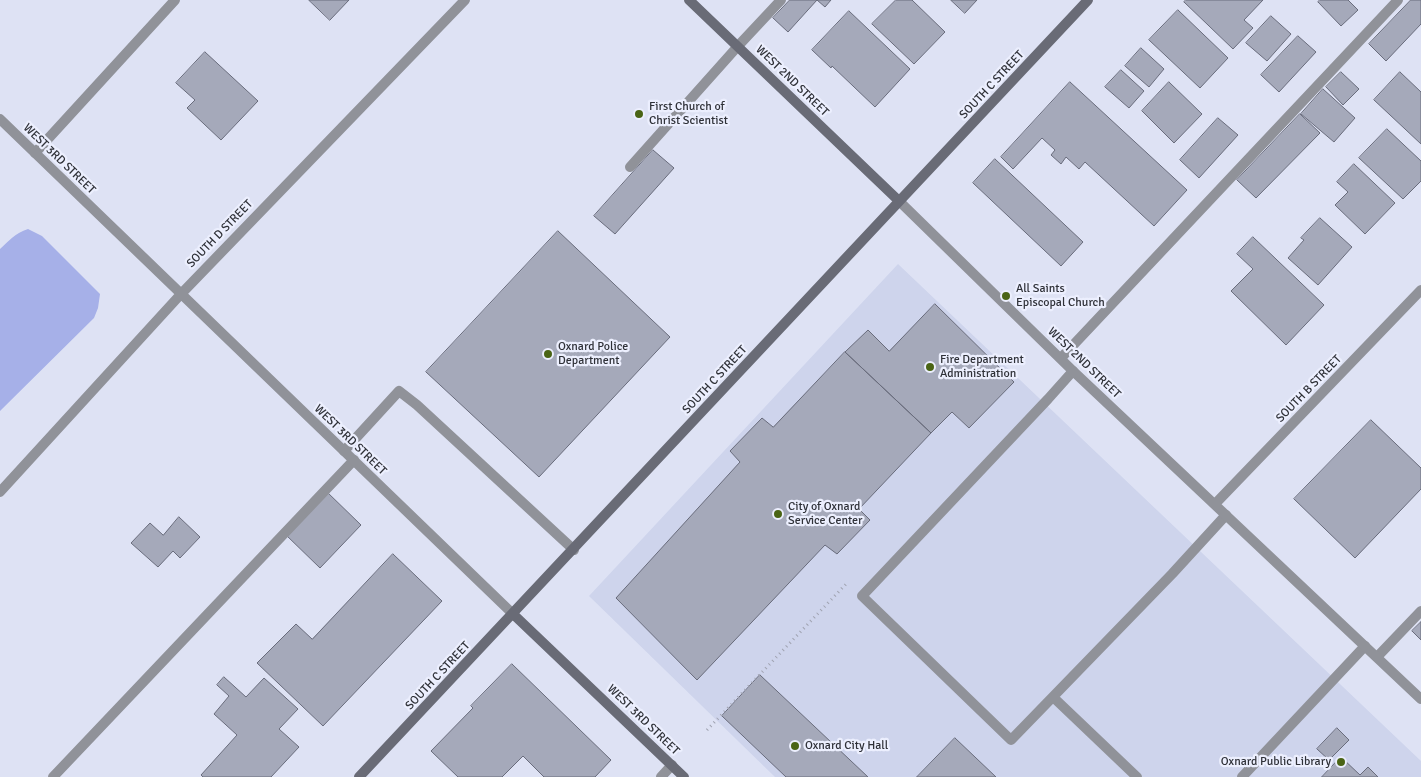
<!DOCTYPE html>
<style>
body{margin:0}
canvas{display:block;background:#dee2f4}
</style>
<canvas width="1421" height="777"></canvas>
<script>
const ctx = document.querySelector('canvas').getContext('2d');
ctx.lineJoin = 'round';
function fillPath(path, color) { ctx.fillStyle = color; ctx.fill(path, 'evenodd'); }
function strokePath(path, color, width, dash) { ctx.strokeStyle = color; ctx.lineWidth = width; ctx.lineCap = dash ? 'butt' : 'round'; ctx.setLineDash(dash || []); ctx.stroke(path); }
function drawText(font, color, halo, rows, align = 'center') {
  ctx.font = font + ' Signika,sans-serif'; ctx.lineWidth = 4.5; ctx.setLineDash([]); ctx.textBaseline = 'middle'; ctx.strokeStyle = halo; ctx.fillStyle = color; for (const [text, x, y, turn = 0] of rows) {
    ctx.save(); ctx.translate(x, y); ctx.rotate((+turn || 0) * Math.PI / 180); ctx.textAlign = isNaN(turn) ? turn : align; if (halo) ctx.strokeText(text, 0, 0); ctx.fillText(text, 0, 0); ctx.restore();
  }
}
fillPath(new Path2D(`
 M898,264L1421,761V777H775L589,596Z`), '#ced4ec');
fillPath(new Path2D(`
 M28,229L42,236L100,294L98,308L94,318L0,411V249C9,241 15,233 28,229Z`), '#a6b0e8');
const building = new Path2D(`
 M309,0H349L330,20Z
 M790,0H831L825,7L817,0L788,32L773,18Z
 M896,0H912L945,32L914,64L872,24Z
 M951,0H977L965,13Z
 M1186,0H1263L1244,20L1253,28L1233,49L1184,2Z
 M1320,0H1348L1358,10L1341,26L1318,2Z
 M1411,0H1421V24L1386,61L1369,44Z
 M1178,10L1228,58L1200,88L1149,40Z
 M849,11L910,69L875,107L832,66L831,68L812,50Z
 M1271,16L1291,34L1267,61L1246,43Z
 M1298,36L1316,52L1279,92L1261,75Z
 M1141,48L1164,69L1149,87L1125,66Z
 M205,52L258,101L221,140L187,108L195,100L176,83Z
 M1121,70L1144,91L1129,108L1105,87Z
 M1341,72L1359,89L1343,105L1326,87Z
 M1400,72L1421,92V144L1374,100Z
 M1070,82L1187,190L1154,226L1085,162L1079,169L1066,157L1061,164L1051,155L1055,150L1042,138L1013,169L1001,157Z
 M1169,82L1202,114L1174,143L1142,111Z
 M1323,89L1355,118L1334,142L1301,114Z
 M1300,114L1320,133L1256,198L1237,180Z
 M1218,118L1238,135L1199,178L1180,160Z
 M1387,129L1421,161V181L1403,199L1359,158Z
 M653,150L674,168L615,234L594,216Z
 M995,159L1083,242L1061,266L973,183Z
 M1354,164L1395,203L1365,234L1335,205L1348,192L1337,182Z
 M1320,218L1352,247L1318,285L1288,258L1304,240L1301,238Z
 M558,231L670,337L539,477L426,372Z
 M1253,237L1324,305L1286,345L1231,291L1253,269L1237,254Z
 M935,304L1014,382L969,428L952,412L931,433L845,352L868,330L889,351Z
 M845,352L931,433L859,509L870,520L837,554L825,545L697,680L616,598L740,462L730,451L762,418L773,427Z
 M1371,420L1421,468V489L1355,558L1294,499Z
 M326,491L361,525L320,568L285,534Z
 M179,517L200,537L180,558L173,551L158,567L131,543L150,523L163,535Z
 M393,554L442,601L323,726L257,663L296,624L312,639Z
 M1421,622V640L1412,631Z
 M512,664L611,760L595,777H544L523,756L502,777H458L431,751L473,708L471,706Z
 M760,675L868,777H786L722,716Z
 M224,677L246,697L264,678L298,709L279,729L299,747L271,777H203L201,775L237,735L214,714L229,696L217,685Z
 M1337,728L1349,740L1329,760L1317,749Z
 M955,738L996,777H917Z
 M1341,757L1360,775L1368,767L1378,777H1322Z`);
fillPath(building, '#a5a9ba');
strokePath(building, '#696c7c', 1);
strokePath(new Path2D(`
 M707,730L847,583`), '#a0a3b1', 3, [1, 4]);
strokePath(new Path2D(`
 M35,153L175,0
 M630,167L738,46L781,0
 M1061,358L1398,0
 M1073,371L1048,399L862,596L1011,740L1172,574L1226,515
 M344,451L399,391L417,405L574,550
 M1377,657L1421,611
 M1053,697L1137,777
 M53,777L354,460
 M661,777L672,765
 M1242,777L1365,646`), '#909299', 10);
strokePath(new Path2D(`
 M0,119L513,614
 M899,201L1073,371L1421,699
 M0,492L181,294L465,0
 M1215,504L1421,290`), '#909299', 10);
strokePath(new Path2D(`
 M689,0L899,201
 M513,614L684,777
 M359,777L1088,0`), '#696b76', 10);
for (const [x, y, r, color] of [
 [639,114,5,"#4a6415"],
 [1006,296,5,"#4a6415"],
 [548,354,5,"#4a6415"],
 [930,367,5,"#4a6415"],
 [778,514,5,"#4a6415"],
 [795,746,5,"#4a6415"],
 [1341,762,5,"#4a6415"]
]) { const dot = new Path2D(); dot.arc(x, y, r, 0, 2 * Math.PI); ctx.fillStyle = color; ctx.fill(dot); strokePath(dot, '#eceffe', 2); }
drawText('12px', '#2f3138', '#eceffe', [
 ["WEST 2ND STREET",792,81,44],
 ["SOUTH C STREET",992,85,-47],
 ["WEST 3RD STREET",59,159,44],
 ["SOUTH D STREET",220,234,-46],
 ["WEST 2ND STREET",1084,363,44],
 ["SOUTH C STREET",715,380,-47],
 ["SOUTH B STREET",1309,389,-46],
 ["WEST 3RD STREET",350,440,44],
 ["SOUTH C STREET",438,676,-47],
 ["WEST 3RD STREET",643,720,44]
]);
drawText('12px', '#2f3138', '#eceffe', [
 ["First Church of",649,107],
 ["Christ Scientist",649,121],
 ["All Saints",1016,289],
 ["Episcopal Church",1016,303],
 ["Oxnard Police",558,347],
 ["Department",558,361],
 ["Fire Department",940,360],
 ["Administration",940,374],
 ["City of Oxnard",788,507],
 ["Service Center",788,521],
 ["Oxnard City Hall",805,746],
 ["Oxnard Public Library",1331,762,"right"]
], 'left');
</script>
